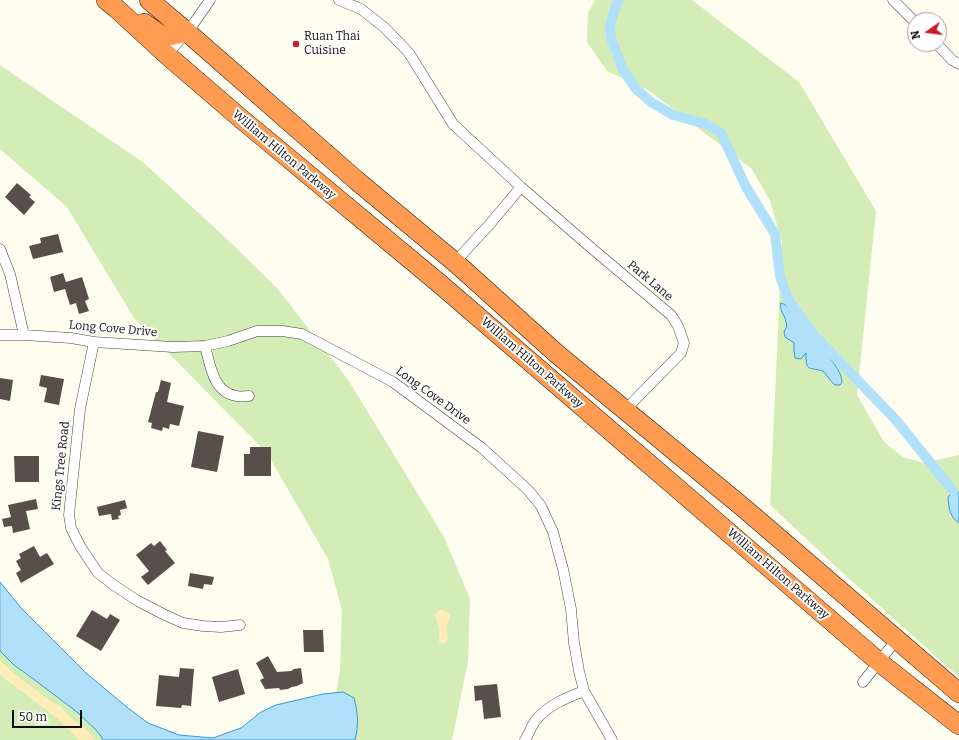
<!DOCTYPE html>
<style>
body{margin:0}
#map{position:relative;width:959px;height:740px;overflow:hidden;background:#fffcf0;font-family:Bitter,serif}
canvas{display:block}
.north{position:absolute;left:907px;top:12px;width:40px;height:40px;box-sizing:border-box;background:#fff;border:1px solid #9f9f9f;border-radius:50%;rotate:256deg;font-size:11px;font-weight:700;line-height:16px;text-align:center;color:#0f0f0f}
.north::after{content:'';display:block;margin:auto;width:14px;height:18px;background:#c91c28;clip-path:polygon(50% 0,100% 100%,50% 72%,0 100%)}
.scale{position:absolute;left:12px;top:710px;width:70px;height:18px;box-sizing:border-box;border:2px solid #0f0f0f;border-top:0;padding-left:5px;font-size:12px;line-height:14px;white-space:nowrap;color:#0f0f0f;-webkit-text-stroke:3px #fff;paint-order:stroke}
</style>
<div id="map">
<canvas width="959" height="740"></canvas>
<div class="north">N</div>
<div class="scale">50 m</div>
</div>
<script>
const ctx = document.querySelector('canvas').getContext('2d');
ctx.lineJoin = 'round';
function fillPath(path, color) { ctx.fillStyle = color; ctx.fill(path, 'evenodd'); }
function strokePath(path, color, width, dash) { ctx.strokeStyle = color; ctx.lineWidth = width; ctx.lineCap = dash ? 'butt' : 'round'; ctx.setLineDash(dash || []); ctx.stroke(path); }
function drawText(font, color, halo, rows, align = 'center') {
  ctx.font = font + ' Bitter,serif'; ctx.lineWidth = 4; ctx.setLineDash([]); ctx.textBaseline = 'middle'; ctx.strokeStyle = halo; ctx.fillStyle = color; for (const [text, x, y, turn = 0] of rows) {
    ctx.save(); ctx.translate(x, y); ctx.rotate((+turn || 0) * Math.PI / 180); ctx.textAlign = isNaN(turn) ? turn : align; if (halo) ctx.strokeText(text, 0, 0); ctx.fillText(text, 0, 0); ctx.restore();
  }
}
fillPath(new Path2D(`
 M595,0H692L799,82L876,211L857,395L884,442L903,457L924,463L959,455V677L844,574L770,505L782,242L770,201L752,169L648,90L607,71L587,42L588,13Z
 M0,65L144,163L229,241L277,288L349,381L444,537L470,599L468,661L452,740H329L340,670L342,610L328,559L267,453L134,318L67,207L0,149Z
 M0,605L48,666L169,740H0Z`), '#d4edb7');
fillPath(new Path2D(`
 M441,610L446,611L450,615C450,620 449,621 447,625C446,630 447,635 448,640L444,644L439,642V628L435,615L437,612Z
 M0,660L9,669L25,682L52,702L60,706L70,717L87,730L95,740H79L57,718L5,679L0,674Z`), '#feedb9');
const water = new Path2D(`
 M781,303C788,305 797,314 802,320C803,321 804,325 805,326C807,330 811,335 814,339C822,349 842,369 842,382L840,385H835C830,381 827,375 823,371C807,367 806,371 806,353L801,359L795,358L794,351V343L785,337L784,332L787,326L785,318L781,310Z
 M953,491L959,492V523C950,517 949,509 948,498Z
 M0,582L21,608L86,673L128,708L148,723L179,735L213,738L241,728L261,712L276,705L323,694L343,692L354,698C358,714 359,723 355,740H103L101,736L95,729L77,712L32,678L14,665L1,652L0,650Z`);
fillPath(water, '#b1e1fa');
strokePath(water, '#3399d7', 1);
strokePath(new Path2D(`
 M619,0L617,2L610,25L611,38L623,70L636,89L651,102L673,115L706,124L721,133L746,187L775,234L780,276L788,299L814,335L896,420L953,491`), '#b1e1fa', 10);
fillPath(new Path2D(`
 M17,183L31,195L29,197L35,202L24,215L5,197Z
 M58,234L63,252L33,259L29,246L41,243L40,238Z
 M63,273L66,282L82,277L89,299L85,301L89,311L79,314L76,303L70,305L65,289L54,292L50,277Z
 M41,375L64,379L59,405L44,402L47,388L39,386Z
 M0,378L13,380L10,401L0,399Z
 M161,380L171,383L167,402L184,406L179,426L170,424L169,429L163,427L162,431L151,428L152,423L148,422L156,392H158Z
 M198,431L224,436L217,472L191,467Z
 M250,447H271V476H244V454H250Z
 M14,456H39V482H15Z
 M36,499L38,509L26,511L30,529L13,533L12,526L4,527L2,519L11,517L8,505Z
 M125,500L127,508L120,510L121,515L118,516L119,519L112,520L111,514L99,516L97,507Z
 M160,541L167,550L165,551L175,563L148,585L141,577L149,571L136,555L151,543L154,546Z
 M34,546L40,557L47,553L54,564L21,583L16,573L21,570L16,561L21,558L19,554Z
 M190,573L214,577L212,585L204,584L203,589L188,586Z
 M92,610L107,619L110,614L120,620L101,651L76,636Z
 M303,630H323L324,652H304Z
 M268,656L277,672L291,671L294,669L301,668L303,683L297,686L292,687L288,689L280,690L279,688L265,689L260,680L264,678L256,663Z
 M180,668L194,669L191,706L182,705L181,708L156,706L159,675L179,677Z
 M238,669L245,694L219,702L212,677Z
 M497,684L501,717L484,719L482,700L475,701L474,686Z`), '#584f4a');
const street = new Path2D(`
 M339,0L361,9L385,28L409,53L453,124L521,187L589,246L671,315L678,326L684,343L681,353L625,410
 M893,0L915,22
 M937,44L952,60L959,64
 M167,55L194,23L210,0
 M0,249L10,274L24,335
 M455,262L489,225L521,187
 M0,335H24L71,338L94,342L173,347L205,346L228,341L257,331H282L302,334L393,382L482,448L528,490L541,506L553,532L563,569L571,609L574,643L579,671L584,691L612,740
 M94,342L80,409L69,515L71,528L80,546L98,573L115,586L138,601L163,614L183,623L203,626L221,627L240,625
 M205,346C210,364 213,393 237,396C241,397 245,396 249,396
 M863,682L897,639
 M525,740C529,734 531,726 536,720C548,705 566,698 584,691`);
const highway = new Path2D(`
 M106,0L117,9L167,55L239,117L440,284L879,662L959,725
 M149,0L187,32L356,180L457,264L557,354L745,509L959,693
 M144,23L164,37L187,32`);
strokePath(street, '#424242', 11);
strokePath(highway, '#202020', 20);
strokePath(street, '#fff', 10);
strokePath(highway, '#fe9b50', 19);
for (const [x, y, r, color] of [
 [296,44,4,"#c91c28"]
]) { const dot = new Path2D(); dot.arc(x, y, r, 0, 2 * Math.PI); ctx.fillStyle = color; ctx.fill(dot); strokePath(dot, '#fff', 1.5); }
drawText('12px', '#0f0f0f', '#fff', [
 ["Ruan Thai",304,37],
 ["Cuisine",304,51]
], 'left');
drawText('12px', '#0f0f0f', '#fff', [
 ["William Hilton Parkway",284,155,40],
 ["Park Lane",650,281,40],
 ["Long Cove Drive",113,329,5],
 ["William Hilton Parkway",532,363,41],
 ["Long Cove Drive",433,396,36],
 ["Kings Tree Road",61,466,-84],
 ["William Hilton Parkway",778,574,41]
]);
</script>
